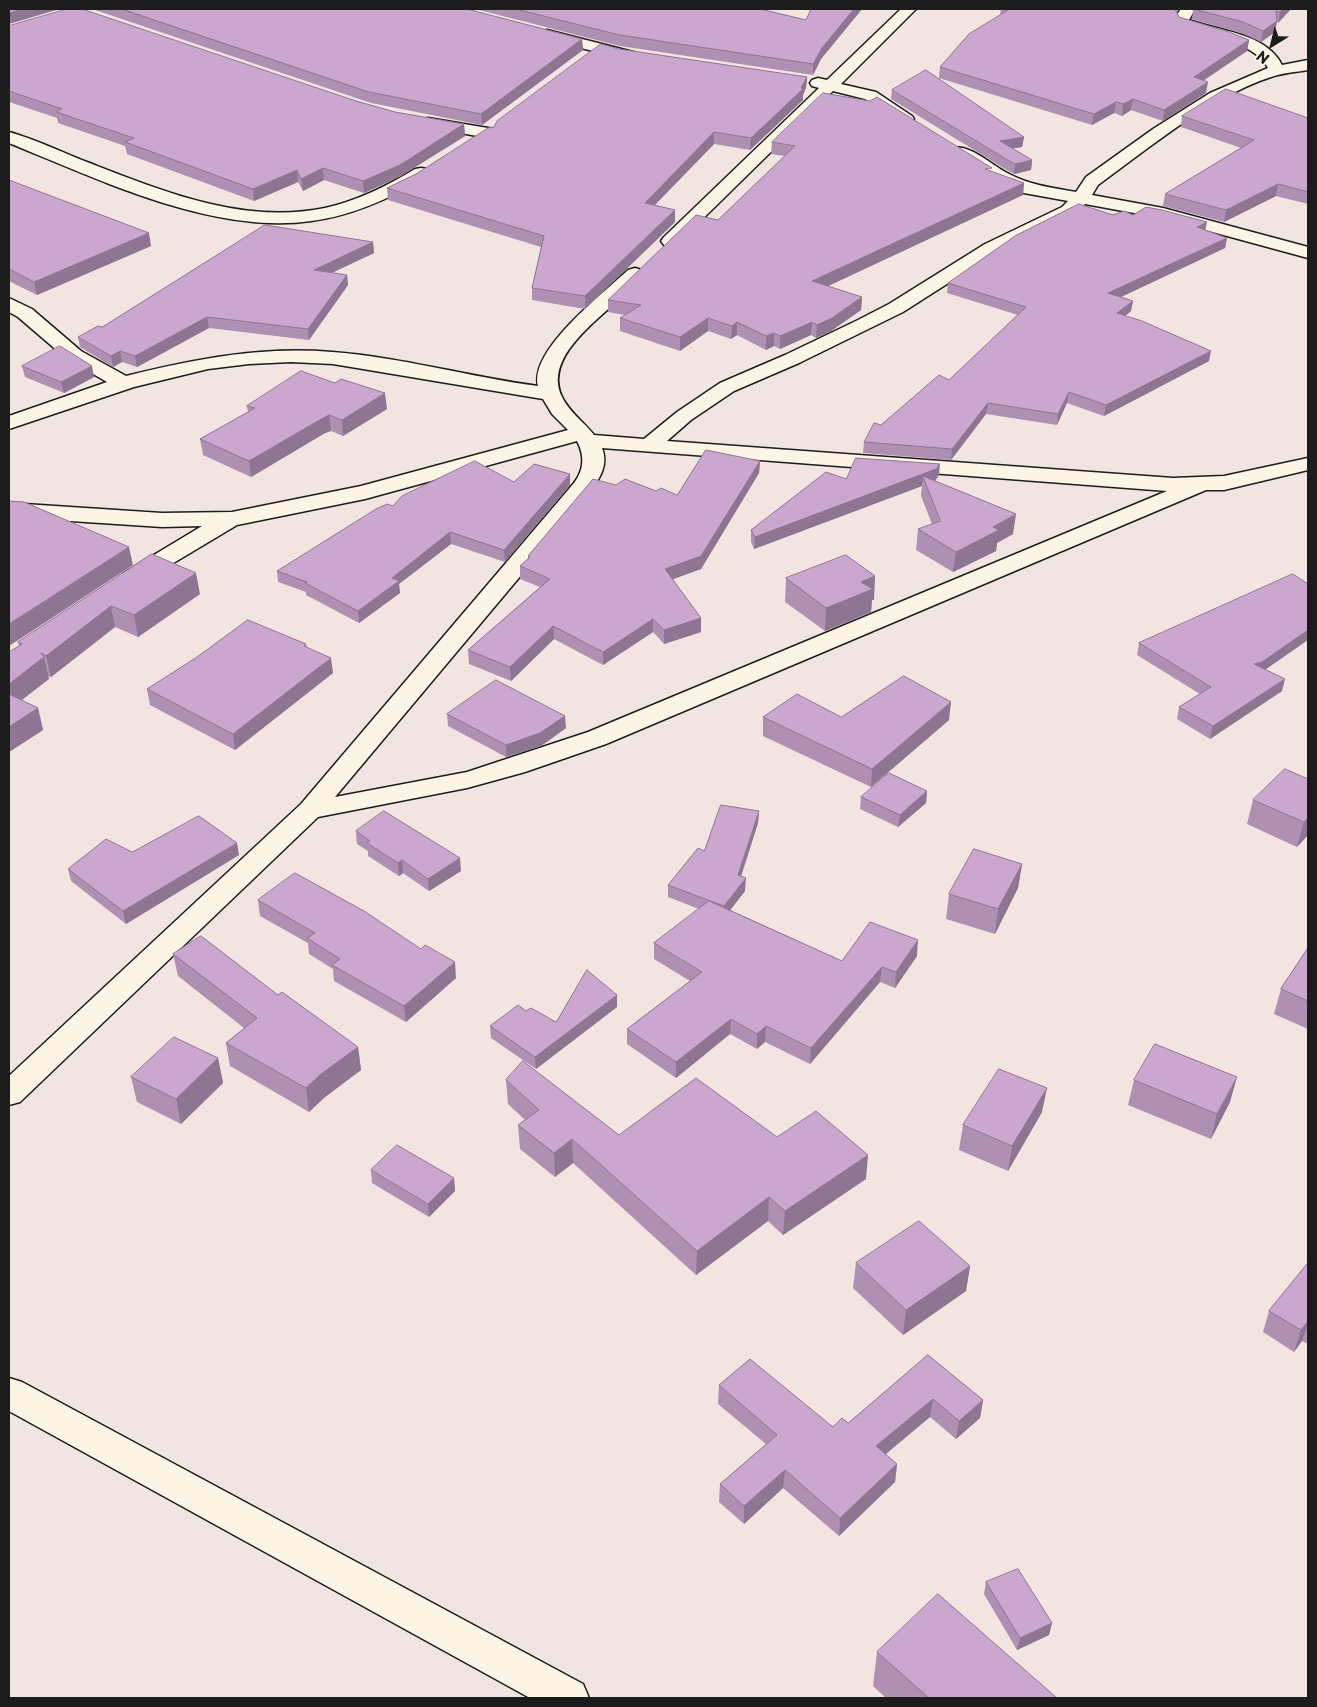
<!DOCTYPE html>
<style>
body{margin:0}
#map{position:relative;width:1317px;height:1707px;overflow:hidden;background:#f2e5e1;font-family:"Playpen Sans",sans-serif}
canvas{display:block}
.frame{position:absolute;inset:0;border:10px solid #1c1c1c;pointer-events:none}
.north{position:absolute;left:1247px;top:20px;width:50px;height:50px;-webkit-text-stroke:4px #fcf5e5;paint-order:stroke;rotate:216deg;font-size:14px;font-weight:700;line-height:20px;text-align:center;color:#1c1c1c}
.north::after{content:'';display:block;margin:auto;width:18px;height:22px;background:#1c1c1c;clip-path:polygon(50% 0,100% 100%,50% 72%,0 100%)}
</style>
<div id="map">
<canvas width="1317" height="1707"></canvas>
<div class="frame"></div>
<div class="north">N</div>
</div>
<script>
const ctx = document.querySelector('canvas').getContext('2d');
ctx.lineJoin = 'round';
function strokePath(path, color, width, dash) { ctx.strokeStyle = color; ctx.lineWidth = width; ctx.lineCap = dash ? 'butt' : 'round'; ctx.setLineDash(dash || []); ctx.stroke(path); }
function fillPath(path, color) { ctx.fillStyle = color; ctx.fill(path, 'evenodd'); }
const street = new Path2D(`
 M901,9H916L841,84L876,92L912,116L914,119L912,122H900L865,99L833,91L676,245L670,246L664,245L661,241L664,237L819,88L812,86L810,83L812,80L818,78L827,80Z
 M1181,9H1195L1189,20C1219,31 1266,33 1282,65L1308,60V70C1296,72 1282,73 1271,77C1210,97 1150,147 1098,185L1092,195L1163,208L1308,247V258L1161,218L1085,204L1074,215L997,252L903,312L799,363L734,391L691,420L667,441L1173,478L1224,476L1308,458V470L1224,490H1206L606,744L525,772L467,788L318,817L20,1102L9,1105V1076L301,804L574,483C584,470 585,456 577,441L365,499L237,525L140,583L132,585L124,583L120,578L124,573L202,526L162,527L9,517V503L162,513L232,512L361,486L568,430L552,414L543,399L333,364L291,362L249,364L208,369L134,387L9,429V416L107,382L67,359L18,317L9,312V298L32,309L81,351L126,376C194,359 262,346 332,352C401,357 469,377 538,386C529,350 604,293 628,270L635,268L642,270L644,274C621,307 539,349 562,397C569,412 585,423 594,435L644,439L677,412L720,383L785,355L858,320L889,304L985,244L1062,207L1068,201L1024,193L997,182L954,156L952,152L954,148C970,144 994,167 1009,174C1030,185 1053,188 1076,192L1086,177L1153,129L1210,93L1268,68C1255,41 1204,36 1178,26L1174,19ZM602,448L1167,491L588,732L467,772L335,797L590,493C599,479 609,465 602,448Z
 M547,30L637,53L640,56L637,59L632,61L542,38L539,35L542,32Z
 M428,118L494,129L496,133L494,137L488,138L422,126L420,123L422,120Z
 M9,132C35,139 61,152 87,162C162,191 243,225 325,208C357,201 387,186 415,169L421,168L427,169L430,173L427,177C391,198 352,216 311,221C213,235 98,179 9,143Z
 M9,1378L22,1382L583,1684L589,1698H530L9,1411Z`);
strokePath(street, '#1c1c1c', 3);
fillPath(street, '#fcf5e5');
fillPath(new Path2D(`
 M92,9H467L582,39L583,50L482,125L371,103Z
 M475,9H760L806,20L862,9L821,59L813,75L620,46Z
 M1001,9H1179L1176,12L1179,17L1249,40L1247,51L1203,81L1206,93L1163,121L1131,110L1122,116L1114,113L1092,125L939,78L940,67L1000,15Z
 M1193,9H1291L1278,23L1277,22L1275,32L1261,42L1241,33L1192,19Z
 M9,26L356,101L395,112L464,124L465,136L401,176L364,193L324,180L303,191L298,182L254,201L127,154L125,146L58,123L57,118L9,102Z
 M619,49L807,77L806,88L803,95V100L750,150L714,144L655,205L675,210V222L585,309L532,300V288L541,247L388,200L387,188L416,174L494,127Z
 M892,90L1024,137L1022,147L1012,148L1032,160L1031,170L1014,174L1010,172L891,99Z
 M1182,116L1308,118V204L1276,196L1224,222L1163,206L1165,194L1241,148L1181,127Z
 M772,142L991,172L1024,183L1023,195L828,286L862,297L861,310L831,331L816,338L811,335L780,349L774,346L766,350L737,335L731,339L708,331L680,351L620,331V318L625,315L608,312V300L718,220L785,156L771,154Z
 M9,180L151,246L37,295L9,281Z
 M1113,215H1133L1205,230L1227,238L1225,248L1121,297L1133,301L1131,311L1125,316L1209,361L1104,416L1067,403L1057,425L986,414L951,460L863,453L864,442L881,425L949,380L1018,315L947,293L948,283Z
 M373,242L374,253L332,273L347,275L348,285L309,340L209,328L137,367L122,362L113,367L80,347L78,337L102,327Z
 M22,366L94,377L64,393L25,377Z
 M247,406L387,409L343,436L331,431L325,433L251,477L203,455L200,439L248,412Z
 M760,461L759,473L701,569L673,579L701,632L664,644L653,632L603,665L554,639L511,681L469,664L468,650L540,587L520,579V566L528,559V556L616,485L677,495Z
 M939,475L935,481L1013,534L997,543L996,551L953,572L916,550L918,529L932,524L921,496L922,486L754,549L751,542V530L846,479Z
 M514,482L570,485L505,562L451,544L399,584L400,593L359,623L306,595V592L278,582L277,571L393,506Z
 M152,554L200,594L138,637L115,627L51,677L48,676L49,679L21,700L38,708L43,730L9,752V652L19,646L18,642Z
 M786,578L874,600H872L871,612L825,631L785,602Z
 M1139,643L1265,669L1282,691L1210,739L1177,719L1179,707L1200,694L1137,655Z
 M306,644L307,647L333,673L235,750L150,705L147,689Z
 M447,714L566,728L541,746L506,757L448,726Z
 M763,717H841L949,720L871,787L763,736Z
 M1308,779V835L1297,847L1247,824L1253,800Z
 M927,791L926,803L898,827L860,809L861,797Z
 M759,811L758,823L741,877L745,891L730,910L842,961L917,956L895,988L880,982L810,1064L765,1042L757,1049L730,1034L676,1078L627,1044V1029L690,981L654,959V943L699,909L668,897V885L704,851Z
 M356,831L461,871L429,891L403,873L399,876L368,856V851L357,844Z
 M132,852L239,855L126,924L71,881L68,869Z
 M1022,864L1018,888L995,934L946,919L949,894Z
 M258,900L456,978L406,1022L334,981L333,969L309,954L308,943L260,916Z
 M1308,948V1029L1274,1014L1281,989Z
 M173,954L278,995L358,1047L361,1070L325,1097L309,1112L230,1066L226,1043L244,1028L178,976Z
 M617,1007L536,1069L491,1038L490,1026L526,1011L556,1022Z
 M218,1058L223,1083L181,1124L137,1102L131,1077Z
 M506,1080L619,1135L777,1137L866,1179L783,1235L768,1221L696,1275L573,1163L555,1177L520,1149L518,1125L525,1120L508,1104Z
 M1134,1080L1230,1102L1211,1139L1128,1105Z
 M1042,1112L1008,1171L959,1150L963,1125Z
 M371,1170L454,1178L455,1191L429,1217L372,1183Z
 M856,1263L970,1266L966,1291L903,1335L853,1288Z
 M1308,1263V1344L1302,1341L1294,1352L1263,1332L1269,1311Z
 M928,1355L983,1400L980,1418L956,1439L930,1417L885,1454L897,1464L895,1482L839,1536L783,1488L744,1524L719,1502L720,1484L766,1444L718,1404L719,1385L833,1427L848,1423Z
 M986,1582L1052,1623L1049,1635L1017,1650L984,1594Z
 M877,1652L1057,1698H886L873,1686Z`), '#af90b3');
fillPath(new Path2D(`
 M23,9H60L9,24V13Z
 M854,9H862L821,59L813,75V64L822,48Z
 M1283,9H1291L1278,23L1280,12Z
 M1277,21L1275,32L1261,42L1263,31Z
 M582,39L583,50L482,125L481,114Z
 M1249,40L1247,51L1192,88L1194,77Z
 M807,77L806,88L803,95V100L750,150L751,138L801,88Z
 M1208,82L1206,93L1163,121L1164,110Z
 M1133,99L1131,110L1122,116L1123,104Z
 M1116,102L1114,113L1092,125L1094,114Z
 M464,124L465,136L401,176L364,193L363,181Z
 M714,132V144L645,215V203Z
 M1024,137L1022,147L999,151L1000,141Z
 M1032,160L1031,170L1014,174L1015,164Z
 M323,168L324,180L303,191L301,179Z
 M297,170L298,182L254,201L253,189Z
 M1024,183L1023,195L811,294L812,281Z
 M1278,184L1276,196L1224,222L1226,210Z
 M675,210V222L585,309V296Z
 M1207,222L1205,232L1197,227Z
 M149,233L151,246L37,295L34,282Z
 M1227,238L1225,248L1106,304L1108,293Z
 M373,242L374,253L316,280L314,270Z
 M347,275L348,285L309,340L308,329Z
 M862,297L861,310L831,331L816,338L817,325Z
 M1133,301L1131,311L1115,324L1117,313Z
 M207,317L209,328L137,367L135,356Z
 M708,318V331L680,351V337Z
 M737,322V335L731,339L732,326Z
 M812,322L811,335L780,349V336Z
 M774,333V346L766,350V336Z
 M120,351L122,362L113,367L111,356Z
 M1211,351L1209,361L1104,416L1106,405Z
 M92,366L94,377L64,393L61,382Z
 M1069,392L1067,403L1057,425L1058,414Z
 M385,393L387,409L343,436L342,420Z
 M988,403L986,414L951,460L952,449Z
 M329,415L331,431L325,433L251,477L249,461L323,418Z
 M760,461L759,473L701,569L665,582V569Z
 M940,464L939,475L935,481L923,476L922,486L754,549L755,537Z
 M570,474V485L505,562L504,550Z
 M1016,514L1013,534L997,543L996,551L953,572L956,552L993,527Z
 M450,532L451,544L399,584L400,593L359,623L358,611L392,578Z
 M129,547L133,565L9,646V624Z
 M196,573L200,594L138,637L134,615Z
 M875,576L874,600H872L871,612L825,631L826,608L861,582Z
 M111,606L115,627L51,677L46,656Z
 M701,618V632L664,644V630Z
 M653,619V632L603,665V652Z
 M553,626L554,639L511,681L510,667Z
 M1308,630V640L1259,674L1254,664Z
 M44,657L49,679L9,710V684Z
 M331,658L333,673L235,750L233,734Z
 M1285,679L1282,691L1210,739L1213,726Z
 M951,702L949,720L871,787L872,769Z
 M38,708L43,730L9,752V727Z
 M565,716L566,728L541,746L506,757V745Z
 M927,791L926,803L898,827L900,815Z
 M759,811L758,823L737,888L738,875Z
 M1308,818V835L1297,847L1304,822Z
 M237,843L239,855L126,924L123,911Z
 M460,858L461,871L429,891L428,879Z
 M402,860L403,873L399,876L398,863Z
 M1022,864L1018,888L995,934L998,909Z
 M746,878L745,891L724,918V906Z
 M918,940L917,956L895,988L896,972Z
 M455,962L456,978L406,1022L404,1006Z
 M882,967L880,982L810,1064L811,1048Z
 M617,995V1007L536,1069L535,1057Z
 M731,1019L730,1034L676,1078V1062Z
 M766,1026L765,1042L757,1049V1034Z
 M358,1047L361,1070L325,1097L309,1112L306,1088L321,1074Z
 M218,1058L223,1083L181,1124L176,1099Z
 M1237,1077L1230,1102L1211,1139L1217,1114Z
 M1047,1088L1042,1112L1008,1171L1012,1146Z
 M572,1139L573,1163L555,1177L554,1153Z
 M868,1155L866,1179L783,1235L785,1211Z
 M454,1178L455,1191L429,1217L428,1204Z
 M769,1197L768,1221L696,1275L697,1251Z
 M970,1266L966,1291L903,1335L906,1310Z
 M1308,1321V1324L1302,1341L1294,1352L1301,1330Z
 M933,1399L930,1417L874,1464L876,1446Z
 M983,1400L980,1418L956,1439L959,1421Z
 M897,1464L895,1482L839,1536L840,1518Z
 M785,1470L783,1488L744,1524V1506Z
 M1052,1623L1049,1635L1017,1650L1020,1638Z`), '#8e7592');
const building = new Path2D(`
 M9,9H23L9,13Z
 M67,9H82L356,101L395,112L464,124L400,165L363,181L323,168L301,179L297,170L253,189L125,142L134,138L56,112L62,109L9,91V26Z
 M122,9H467L582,39L481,114L369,92Z
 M516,9H760L806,20L811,9H854L822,48L813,64L620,35Z
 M1010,9H1175L1179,17L1229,32L1249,40L1194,77L1208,82L1164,110L1133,99L1123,104L1116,102L1094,114L940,67L969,34Z
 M1194,9H1283L1280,12L1276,11L1277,21L1263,31L1243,22Z
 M601,44L619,49L807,77L801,88L803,89L751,138L714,132L645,203L675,210L585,296L532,288L544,236L387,188L416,174L488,128L494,127L497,121Z
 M926,70L1024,137L1000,141L1032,160L1015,164L1011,162L892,90Z
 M1226,89L1308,118V192L1278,184L1226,210L1165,194L1254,140L1182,116Z
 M823,93L870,101L877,97L992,168L985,169L1024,183L812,281L862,297L832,318L817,325L812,322L780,336L774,333L766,336L737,322L732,326L708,318L680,337L620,318L641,305L608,300L696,215L718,220L795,146L772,142Z
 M9,180L149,233L34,282L9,269Z
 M1079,204L1113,215L1124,211L1133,215L1146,207L1162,210L1207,222L1197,227L1227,238L1108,293L1133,301L1117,313L1142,321L1211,351L1106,405L1069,392L1058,414L988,403L952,449L864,442L874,423L881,425L939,375L949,380L1026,307L948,283L1015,236Z
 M265,225L373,242L314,270L347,275L308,329L207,317L135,356L120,351L111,356L78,337L98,326L102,327Z
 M60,346L92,366L61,382L22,366Z
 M301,371L335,383L341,379L385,393L342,420L329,415L323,418L249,461L200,439L255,408L247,406Z
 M706,450L760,461L701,556L665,569L701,618L664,630L653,619L603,652L553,626L510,667L468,650L550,579L520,566L530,557L528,556L593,479L616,485L625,479L656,491L661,488L677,495Z
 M856,458L940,464L936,469L755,537L751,530L826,472L846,479Z
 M475,461L514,482L534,464L570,474L504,550L450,532L392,578L399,581L358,611L305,583L307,582L277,571L376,509L387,504L393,506L402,496Z
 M923,476L1016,514L993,527L999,530L956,552L918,529L940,521Z
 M9,501L24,502L129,547L9,624Z
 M152,554L196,573L134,615L111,606L46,656L41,653L44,657L9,684V652L22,644L18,642Z
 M846,555L875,576L861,582L873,589L826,608L786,578Z
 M1293,574L1308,584V630L1262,662L1254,664L1285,679L1213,726L1179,707L1211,687L1139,643Z
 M248,620L306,644L304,646L331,658L233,734L147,689L197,657Z
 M904,676L951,702L872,769L763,717L797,694L841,717Z
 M496,680L565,716L540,733L506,745L447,714Z
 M9,694L38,708L9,727Z
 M1285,769L1308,779V818L1304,822L1253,800Z
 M889,773L927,791L900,815L861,797Z
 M721,805L759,811L738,875L746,878L724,906L668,885L698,848L704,851Z
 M384,811L460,858L428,879L402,860L398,863L367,843L370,841L356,831Z
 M199,816L237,843L123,911L68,869L106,839L132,852Z
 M974,849L1022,864L998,909L949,894Z
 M295,873L364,911L421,949L425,945L455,962L404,1006L332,965L340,959L307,938L315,933L258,900Z
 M709,901L842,961L870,922L918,940L896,972L882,967L811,1048L766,1026L757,1034L731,1019L676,1062L627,1029L702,972L654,943Z
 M201,936L278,995L282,992L358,1047L321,1074L306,1088L226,1043L257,1018L173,954Z
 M1308,948V1001L1281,989Z
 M587,970L617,995L535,1057L490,1026L518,1005L526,1011L531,1008L556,1022Z
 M174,1037L218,1058L176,1099L131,1077Z
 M1155,1044L1237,1077L1217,1114L1134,1080Z
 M523,1061L619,1135L696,1078L777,1137L816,1111L868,1155L785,1211L769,1197L697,1251L572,1139L554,1153L518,1125L539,1110L506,1080Z
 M999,1069L1047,1088L1012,1146L963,1125Z
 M397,1145L454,1178L428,1204L371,1170Z
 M919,1221L970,1266L906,1310L856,1263Z
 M1308,1263V1321L1301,1330L1269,1311Z
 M928,1355L983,1400L959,1421L933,1399L876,1446L897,1464L840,1518L785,1470L744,1506L720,1484L777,1435L719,1385L750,1359L833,1427L842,1418L848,1423Z
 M1018,1569L1052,1623L1020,1638L986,1582Z
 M938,1594L1057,1698H929L877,1652Z`);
fillPath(building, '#cba7d0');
strokePath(building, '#8e7592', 1);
</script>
